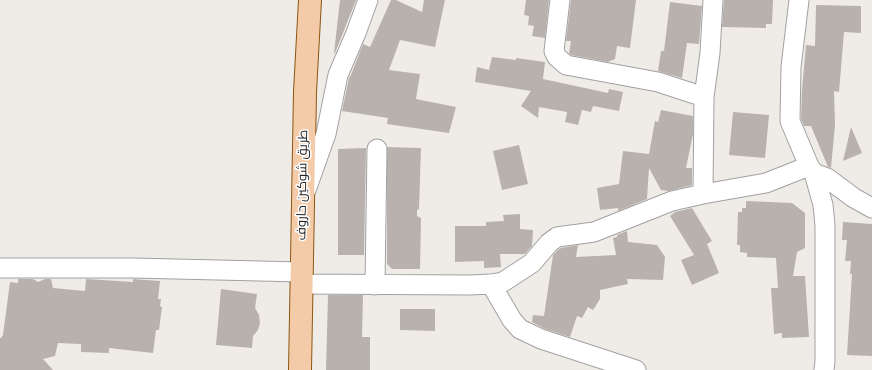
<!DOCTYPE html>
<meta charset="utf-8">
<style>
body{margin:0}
canvas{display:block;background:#efece7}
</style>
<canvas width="872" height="370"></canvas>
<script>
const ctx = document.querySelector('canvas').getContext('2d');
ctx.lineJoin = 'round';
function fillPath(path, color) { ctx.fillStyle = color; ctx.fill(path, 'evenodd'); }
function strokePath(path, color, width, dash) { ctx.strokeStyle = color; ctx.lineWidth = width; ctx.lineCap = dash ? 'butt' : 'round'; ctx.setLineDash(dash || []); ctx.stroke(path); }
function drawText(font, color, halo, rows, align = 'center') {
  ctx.font = font + ' "Nunito Sans",Cairo,sans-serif'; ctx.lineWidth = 3; ctx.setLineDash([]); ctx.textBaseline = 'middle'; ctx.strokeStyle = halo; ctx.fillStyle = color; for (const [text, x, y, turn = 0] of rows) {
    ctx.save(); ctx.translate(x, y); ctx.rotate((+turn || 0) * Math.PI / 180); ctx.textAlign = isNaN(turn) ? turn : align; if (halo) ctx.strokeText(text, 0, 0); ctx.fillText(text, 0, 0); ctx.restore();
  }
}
fillPath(new Path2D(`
 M340,0H356L335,53H334Z
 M391,0H396L422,12L424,0H445L435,47L400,40L389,70L420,74L416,99L456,107L449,133L387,124L388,118L342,111L349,78L351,75L363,44L370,47Z
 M526,0H549L545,38L532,36L534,26L528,25L529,16L524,15Z
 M571,0H636L630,48L617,46L615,59L608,62L571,55L569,53L571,41H566Z
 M724,0H773L772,24H766V28L722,27Z
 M670,2L702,6L699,44L687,43L682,78L658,71L661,51H664Z
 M816,5L861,6V33L844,32L839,92L834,91L835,125L831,168L828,167L811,126H804L801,119L802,90L806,45L815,46Z
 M492,57L516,60V58L545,62L543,79L608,93L609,89L623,92L619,111L593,106L591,112L582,110L578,125L565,122L567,112L539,107L538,118L521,106L531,91L475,82L477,67L489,70Z
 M661,110L693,116V134L686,168H692V185L669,191L661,190L649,168L647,199L618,211V208L600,210L597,188L619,184L623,151L649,154L655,121L658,122Z
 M733,112L769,115L765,158L729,155Z
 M851,127L862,153L843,161Z
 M519,145L528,184L502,190L493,151Z
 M387,147L421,148L419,209L417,210V216L421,218L420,269H392L387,264Z
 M366,148L364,255H338V149Z
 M746,201L792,203L805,213V248L797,252L793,276H805L809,337L782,338V333L774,334L771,288H778L776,258L747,257V253L740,252V245H737L738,212H742V208H746Z
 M692,208L712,241L707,244L719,273L692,285L681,260L694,255L670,216L675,212Z
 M520,214V229L533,230L532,246L525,254H500L501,267L484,268V261L455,262V226H486V222L504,221L503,215Z
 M843,222L872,224V356L847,355L852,274H850L851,261H845L847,240H842Z
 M627,231L628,242L657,245L665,257L663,280L627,279L628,284L600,290V299L593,310L588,307L582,318L577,316L570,337L545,329L532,322L533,315L544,316L553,255L557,251L561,248L578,245L576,257L616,255L613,238L617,237V235Z
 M18,279H33L38,282L45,279H51L53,288L85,291L86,279L133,282V279L160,281L158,299H161L160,306L162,307L159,330H156L153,353L109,348V353L81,352V344L58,343L55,356L43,359L53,370H0V338H1L3,335L10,282L18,283Z
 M221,289L257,294L255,308L259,315L260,323L258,330L253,336L252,348L216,345Z
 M328,295H363L362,337H370V370H326Z
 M400,309H435V331L400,330Z`), '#b9b1ad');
const minor = new Path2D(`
 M560,0L554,51L557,57L566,65L658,82L704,97
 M799,0L791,67L790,121L809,166L814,173L827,178L854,198L872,208
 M814,173L823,205L825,226V361L824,370
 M306,190L326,134L338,75L356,33L368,0
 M703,194L704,97L710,53L713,0
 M0,268H133L302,272
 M301,284L470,285L491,284L503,282L532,263L549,243L557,237L594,232L672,201L703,194L766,183L809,166
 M491,284L512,320L520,329L541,339L636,370
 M375,285L377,149`);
const major = new Path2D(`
 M300,370L305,92L310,0`);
strokePath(minor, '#a1a1a1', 21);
strokePath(major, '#8c5610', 24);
strokePath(minor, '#fff', 19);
strokePath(major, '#f3cba9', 22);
drawText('13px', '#202020', '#fff', [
 ["طريق شوكين حاروف",303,185,-89]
]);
</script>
